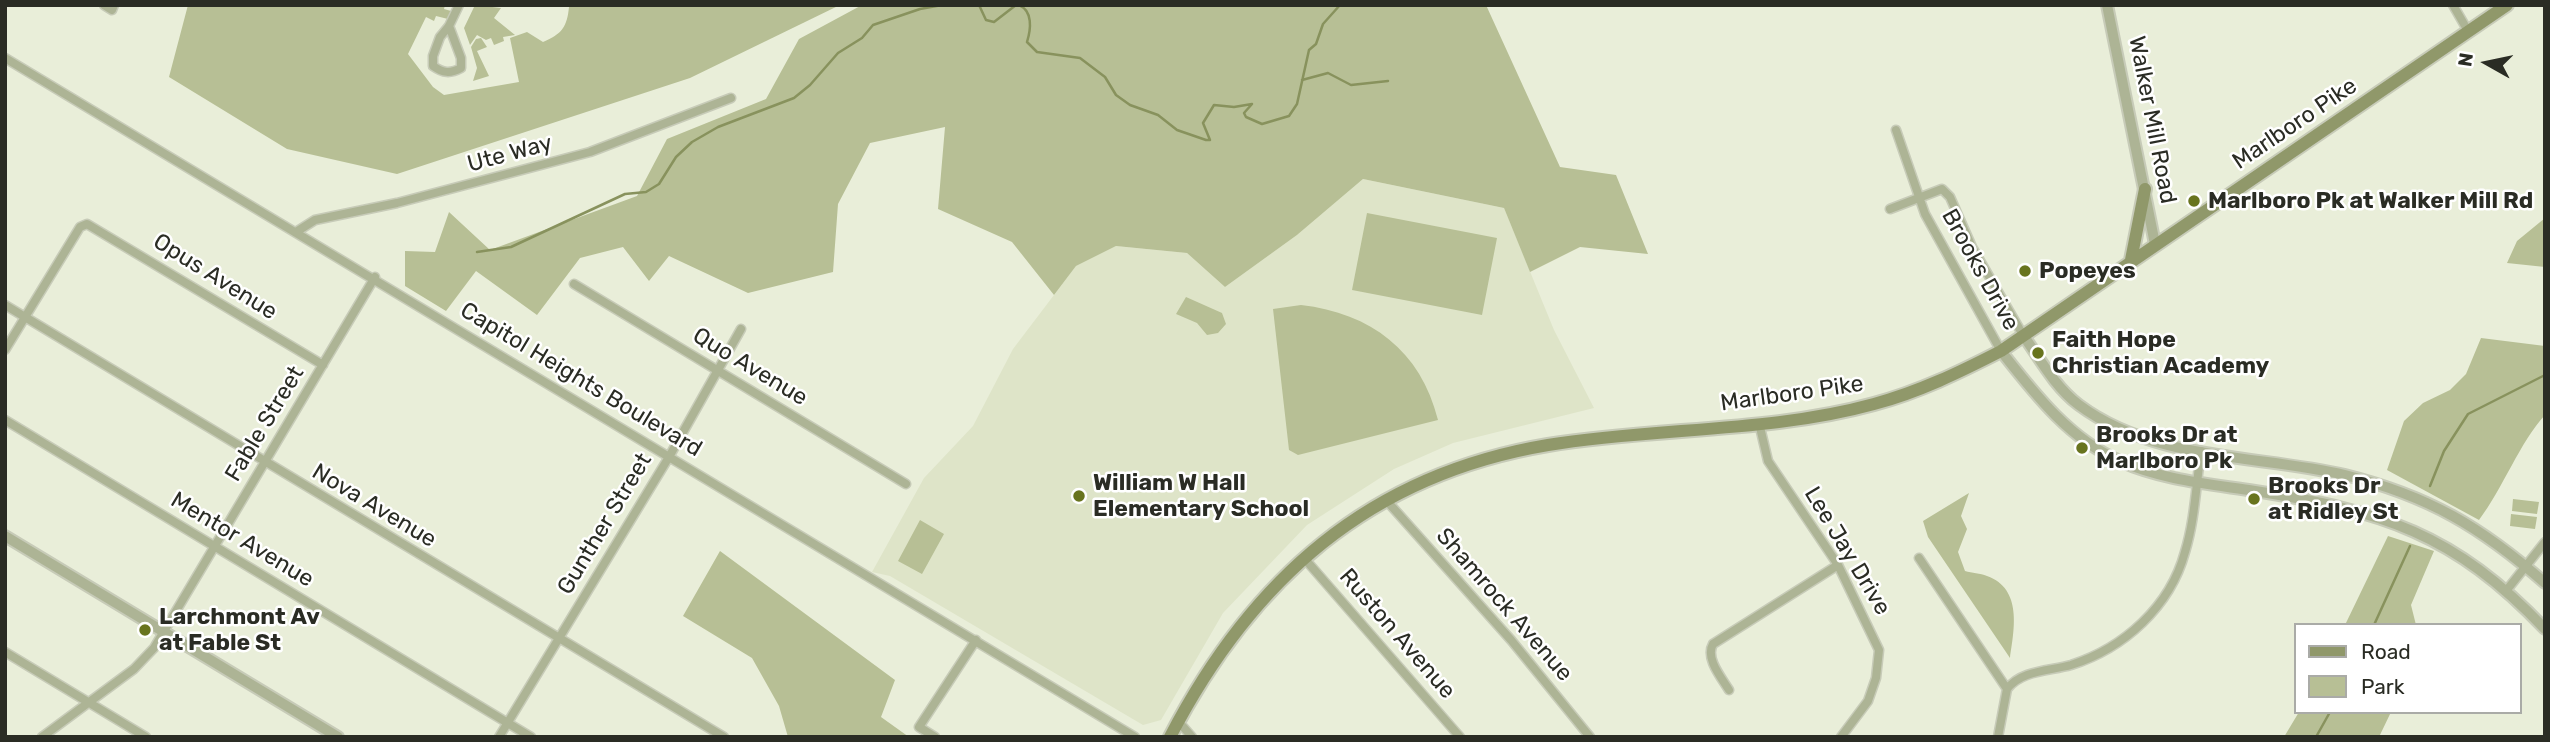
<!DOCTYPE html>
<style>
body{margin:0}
#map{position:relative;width:2550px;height:742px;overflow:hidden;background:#e9eed9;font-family:Rubik,sans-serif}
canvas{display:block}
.frame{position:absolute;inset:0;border:7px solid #2a2c24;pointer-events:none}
.legend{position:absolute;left:2294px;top:623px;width:228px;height:91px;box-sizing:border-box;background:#fff;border:2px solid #aaaba7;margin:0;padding:9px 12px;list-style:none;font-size:21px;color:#2a2c24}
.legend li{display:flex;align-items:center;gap:14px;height:35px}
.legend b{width:35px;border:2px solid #aaaba7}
.north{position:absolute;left:2452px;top:28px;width:70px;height:70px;-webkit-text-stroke:5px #fff;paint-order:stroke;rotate:279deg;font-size:19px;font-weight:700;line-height:28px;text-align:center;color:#2a2c24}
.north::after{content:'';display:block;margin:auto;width:24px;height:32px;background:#2a2c24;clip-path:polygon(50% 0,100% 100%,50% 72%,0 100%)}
</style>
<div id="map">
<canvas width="2550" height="742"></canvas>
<div class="frame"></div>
<ul class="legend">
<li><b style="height:9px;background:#90986a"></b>Road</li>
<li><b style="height:19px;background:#b7bf95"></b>Park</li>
</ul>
<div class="north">N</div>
</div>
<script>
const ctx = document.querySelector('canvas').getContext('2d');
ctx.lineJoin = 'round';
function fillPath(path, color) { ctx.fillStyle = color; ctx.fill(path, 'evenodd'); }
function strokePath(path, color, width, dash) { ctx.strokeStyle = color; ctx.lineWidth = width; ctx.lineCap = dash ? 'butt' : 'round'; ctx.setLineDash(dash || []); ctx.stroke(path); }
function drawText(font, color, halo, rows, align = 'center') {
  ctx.font = font + ' Rubik,sans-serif'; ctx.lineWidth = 5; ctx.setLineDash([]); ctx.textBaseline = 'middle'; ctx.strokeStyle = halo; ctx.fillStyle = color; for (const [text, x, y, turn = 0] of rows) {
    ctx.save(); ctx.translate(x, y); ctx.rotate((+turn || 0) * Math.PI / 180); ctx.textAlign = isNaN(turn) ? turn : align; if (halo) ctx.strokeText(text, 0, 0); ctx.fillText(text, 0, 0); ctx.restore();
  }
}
fillPath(new Path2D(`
 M1363,179L1504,208L1554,330L1594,408L1453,443L1394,469L1307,525L1223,613L1161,720L1143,725L890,576L872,572L924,478L973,426L1013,349L1076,266L1116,246L1187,253L1225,287L1297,235Z`), '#dee4c8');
fillPath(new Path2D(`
 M188,5H445L444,9L451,11L448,19L436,16L434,21L426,17L408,54L433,87L444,95L519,82L510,38L527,32L543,42C562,34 567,27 569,7L840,5L690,78L397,174L287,149L169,77Z
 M475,5L501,8L494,18L515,35L503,37L504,41L494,45L491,38L486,40L477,35L470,45L464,28Z
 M862,5H1486L1560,167L1616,175L1648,254L1580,247L1530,272L1504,208L1363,179L1297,235L1225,287L1187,253L1116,246L1076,266L1054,295L1012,242L938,209L945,127L870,143L838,204L833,272L748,293L669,256L649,281L623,247L580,258L537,315L476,271L446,311L405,286V251L435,252L449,212L490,250L637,196L667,139L766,99L799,39Z
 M481,38L487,47L477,51L489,76L473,81L477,68L471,47L476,39Z
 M1367,213L1497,238L1482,315L1352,290Z
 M2545,218V267L2507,263L2517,241Z
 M1186,297L1222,313L1226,324L1218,333L1207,335L1197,323L1176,314Z
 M1301,305C1371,313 1421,351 1438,420L1298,455L1289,450L1273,309Z
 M2481,338L2545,346V415C2520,442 2503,488 2479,520L2387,470L2404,421L2423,403L2450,390L2466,374Z
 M1969,493L1961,516L1967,529L1958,552L1965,571C1972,573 1980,573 1987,576C2023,589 2014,630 2010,658L1928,537L1923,521Z
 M2513,499L2539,502L2537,514L2512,511Z
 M2511,514L2537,517L2535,529L2510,526Z
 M920,520L944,534L922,574L898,561Z
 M2388,536L2434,551L2411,605L2416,625H2345Z
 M720,551L895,680L881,717L909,737H788L779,706L752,658L683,616Z
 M2299,712H2391L2379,737H2284Z`), '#b7bf95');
strokePath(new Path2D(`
 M979,5L986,20L994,22L1016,5
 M1019,5C1033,11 1031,29 1027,42L1037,52L1080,58L1105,77L1116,95L1130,105L1158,115L1177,130L1206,140H1210L1203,123L1214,105L1234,107L1252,104L1244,113L1246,117L1262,124L1289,116L1297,104L1309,50L1316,44L1323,24L1340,5
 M1302,80L1328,73L1351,85L1388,81
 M477,252L511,247L625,194L646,192L659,184L676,157L692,142L718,127L794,98L810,85L838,53L862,38L873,25L920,9L942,5
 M2430,486L2444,451L2468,414L2545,375
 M2374,625L2410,546
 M2316,737L2330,712`), '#88925d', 2.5);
const minor = new Path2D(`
 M104,5L112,10L114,5
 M2453,5L2468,31
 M449,26L461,58V68C450,74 443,73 433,66V56L440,37L449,26L459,5
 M5,58L1135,737
 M1896,130L1925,214L2001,351
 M1890,209L1942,189L1950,197L1972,247L2023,335
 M296,232L315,220L397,203L590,152L731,98
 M574,284L906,484
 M5,305L724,737
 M5,350L80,227L87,224L323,365
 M5,420L531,737
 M1759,423L1768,461L1838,565L1879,650L1876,678L1868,701L1841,737
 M1386,500L1511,640L1590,737
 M1304,558L1460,737
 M1919,558L2007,689L1998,737
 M2506,591L2545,542
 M5,652L146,737
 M2007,689C2021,670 2050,671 2071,665C2124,648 2170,607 2185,552C2195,520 2196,484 2201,451
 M1729,690C1721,677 1705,658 1713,644L1838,565
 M1178,721L1192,737
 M42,737L134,669L154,648L375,277
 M499,737L669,457L741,329
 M935,737L919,727L976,640`);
const tertiary = new Path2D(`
 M2107,5L2155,244
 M2023,335C2040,359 2055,387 2079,405C2154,461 2259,455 2345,475C2429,496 2481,527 2545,583
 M2001,351C2034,393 2069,439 2120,461C2162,480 2210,484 2255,491C2382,511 2454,533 2545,629
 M5,536L338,737`);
const secondary = new Path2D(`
 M2131,260L2145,189
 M1170,737C1252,579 1369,475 1548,445C1656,427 1769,433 1874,404C1919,392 1960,372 2001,351L2507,5`);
strokePath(minor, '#c7cbb8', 11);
strokePath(tertiary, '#c7cbb8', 14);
strokePath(secondary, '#c7cbb8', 16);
strokePath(minor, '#adb495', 8);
strokePath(tertiary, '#adb495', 10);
strokePath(secondary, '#90986a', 12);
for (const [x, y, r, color] of [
 [2194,201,7,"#68741e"],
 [2025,271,7,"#68741e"],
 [2038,353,7,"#68741e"],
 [2082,448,7,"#68741e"],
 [1079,496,7,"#68741e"],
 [2254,499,7,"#68741e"],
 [145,630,7,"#68741e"]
]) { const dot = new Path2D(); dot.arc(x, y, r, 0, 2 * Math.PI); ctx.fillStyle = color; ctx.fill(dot); strokePath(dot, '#fff', 2.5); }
drawText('23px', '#2a2c24', '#fff', [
 ["Walker Mill Road",2152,120,79],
 ["Marlboro Pike",2295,124,-34],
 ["Ute Way",510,154,-15],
 ["Brooks Drive",1980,270,61],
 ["Opus Avenue",215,277,32],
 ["Quo Avenue",750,367,31],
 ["Capitol Heights Boulevard",581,380,31],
 ["Marlboro Pike",1792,394,-8],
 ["Fable Street",265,424,-59],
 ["Nova Avenue",374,506,31],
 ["Gunther Street",605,524,-59],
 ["Mentor Avenue",242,540,31],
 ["Lee Jay Drive",1847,551,59],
 ["Shamrock Avenue",1504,605,49],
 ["Ruston Avenue",1397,634,49]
]);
drawText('bold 23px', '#2a2c24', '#fff', [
 ["Marlboro Pk at Walker Mill Rd",2208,201],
 ["Popeyes",2039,271],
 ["Faith Hope",2052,340],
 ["Christian Academy",2052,366],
 ["Brooks Dr at",2096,435],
 ["Marlboro Pk",2096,461],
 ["William W Hall",1093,483],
 ["Elementary School",1093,509],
 ["Brooks Dr",2268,486],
 ["at Ridley St",2268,512],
 ["Larchmont Av",159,617],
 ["at Fable St",159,643]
], 'left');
</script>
